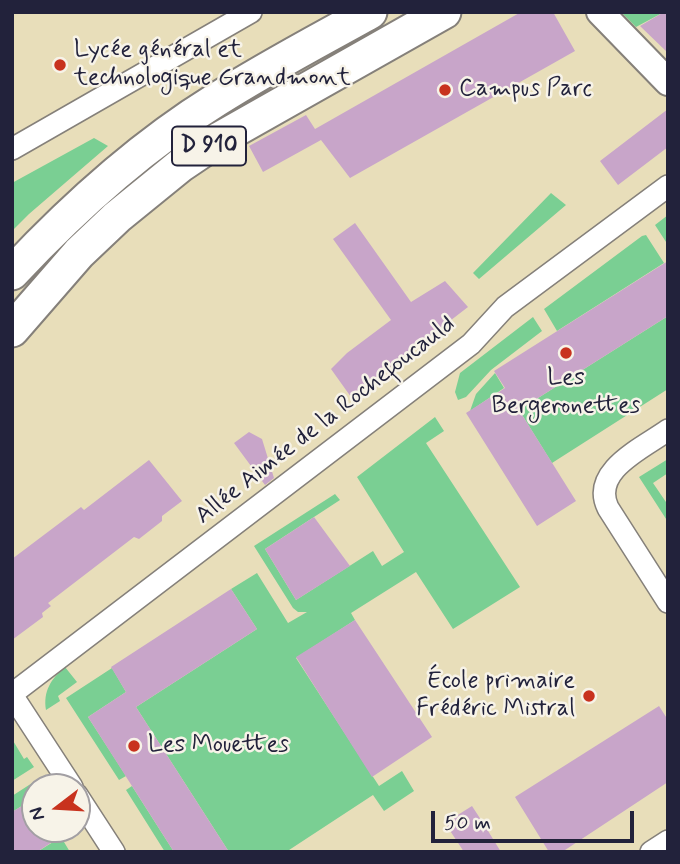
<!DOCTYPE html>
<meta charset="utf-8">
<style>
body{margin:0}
#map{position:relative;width:680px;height:864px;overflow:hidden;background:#e8deba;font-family:Mynerve,sans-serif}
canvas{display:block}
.frame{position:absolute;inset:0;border:14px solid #22223b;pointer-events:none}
.north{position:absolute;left:21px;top:773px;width:70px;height:70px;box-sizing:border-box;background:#f7f3e8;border:2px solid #a29fa3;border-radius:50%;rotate:253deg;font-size:19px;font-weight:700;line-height:28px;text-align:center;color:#22223b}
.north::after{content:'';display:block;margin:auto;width:24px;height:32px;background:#c8321e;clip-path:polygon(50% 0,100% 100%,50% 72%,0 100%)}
.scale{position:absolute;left:431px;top:811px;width:203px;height:32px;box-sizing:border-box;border:4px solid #22223b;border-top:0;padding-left:9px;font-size:21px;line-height:24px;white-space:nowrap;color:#22223b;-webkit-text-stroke:5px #f7f3e8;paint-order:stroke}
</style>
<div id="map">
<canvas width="680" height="864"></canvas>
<div class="frame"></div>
<div class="north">N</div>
<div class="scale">50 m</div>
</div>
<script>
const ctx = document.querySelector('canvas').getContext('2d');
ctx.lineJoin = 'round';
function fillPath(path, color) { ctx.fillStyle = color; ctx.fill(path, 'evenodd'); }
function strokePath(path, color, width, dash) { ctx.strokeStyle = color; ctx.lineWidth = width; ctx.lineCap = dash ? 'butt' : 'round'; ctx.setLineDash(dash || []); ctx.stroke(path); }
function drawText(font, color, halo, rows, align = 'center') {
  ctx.font = font + ' Mynerve,sans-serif'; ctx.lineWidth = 5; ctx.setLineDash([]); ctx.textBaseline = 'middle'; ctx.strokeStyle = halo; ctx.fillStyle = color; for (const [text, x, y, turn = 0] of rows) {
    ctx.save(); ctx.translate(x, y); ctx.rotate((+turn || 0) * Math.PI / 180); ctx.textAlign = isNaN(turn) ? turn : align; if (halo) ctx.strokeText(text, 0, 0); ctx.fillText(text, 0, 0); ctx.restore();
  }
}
fillPath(new Path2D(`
 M621,12H664L636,27Z
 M94,138L108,146L29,214L12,231V183Z
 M551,193L566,205L479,279L473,273Z
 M668,215V245L655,225Z
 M646,235L664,263L557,331L544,309L642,236Z
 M668,316V389L552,463L519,410Z
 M533,317L542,331L491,370L466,397L458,400L455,392L460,373Z
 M495,373L504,388L470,411L476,394Z
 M435,417L444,431L426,443L520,587L453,629L416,572L351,613L355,620L296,658L379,786L402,771L414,791L384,811L373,795L286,852H229L136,707L257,629L231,589L257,573L288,623L307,612H298L293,608L254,546L335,494L340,500L265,549L296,600L373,551L382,566L404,552L357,477Z
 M668,459V473L653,483L668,505V522L639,477Z
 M65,667L77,682L58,696L60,701L46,710C43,691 51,679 65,667Z
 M112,668L126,692L88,717L126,776L119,780L66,698Z
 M12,739L24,759L27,757L34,767L12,781Z
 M43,776L51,787H35V798L12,812V796Z
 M132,786L174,852H165L126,790Z
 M61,837L70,852H37Z`), '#7acf93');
fillPath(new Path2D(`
 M521,12H553L575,51L350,178L321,140L263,172L249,146L306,115L315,129Z
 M664,12H668V53L640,26Z
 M668,109V147L618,185L600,161Z
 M355,223L411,302L445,281L468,307L351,397L331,369L347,353L391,320L333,239Z
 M668,261V316L519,410L576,501L537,526L466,413L505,388L494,371Z
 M249,432L262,439L274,478L265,485L234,443Z
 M149,460L182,501L162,516V521L139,539L134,537L48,603L51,606L42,613L43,617L12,640V559L81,507L84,510Z
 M314,517L350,566L296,600L265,549Z
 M231,589L257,629L136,707L229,852H174L88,717L126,692L111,667Z
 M355,620L432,737L372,777L296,657Z
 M659,706L668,720V782L562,852H549L515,797Z
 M35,798V829H72L37,852H12V812Z
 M472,806L485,826L501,852H464L445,823Z`), '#c8a5c9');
const minor = new Path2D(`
 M12,149L251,12
 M668,430C643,448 590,471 608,508L668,602
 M12,694L471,344L505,307L668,186
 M12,695L72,787
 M77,795L114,852
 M651,852L668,841`);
const tertiary = new Path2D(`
 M600,12L668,82`);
const primary = new Path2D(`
 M12,273C73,208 140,147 216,100C266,68 318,41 370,12
 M12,330L79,253L117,217L181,165L221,138L444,12`);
strokePath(minor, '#85807a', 24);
strokePath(tertiary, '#85807a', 30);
strokePath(primary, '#85807a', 37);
strokePath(minor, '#fff', 21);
strokePath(tertiary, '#fff', 26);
strokePath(primary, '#fff', 33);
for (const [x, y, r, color] of [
 [60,65,7,"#c8321e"],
 [445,90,7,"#c8321e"],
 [566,353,7,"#c8321e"],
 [589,696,7,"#c8321e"],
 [134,746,7,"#c8321e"]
]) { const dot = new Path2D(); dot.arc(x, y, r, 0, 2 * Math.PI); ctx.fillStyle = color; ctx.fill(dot); strokePath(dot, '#f7f3e8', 2.5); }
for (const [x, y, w] of [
 [209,146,74]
]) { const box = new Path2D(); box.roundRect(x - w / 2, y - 19.5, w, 39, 5); ctx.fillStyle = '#f7f3e8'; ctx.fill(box); strokePath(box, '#22223b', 2); }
drawText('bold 23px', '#22223b', null, [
 ["D 910",209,146]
]);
drawText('24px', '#22223b', '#f7f3e8', [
 ["Lycée général et",74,51],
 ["technologique Grandmont",74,79],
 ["Campus Parc",459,90],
 ["Les",566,379,"center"],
 ["Bergeronettes",566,407,"center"],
 ["École primaire",575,682,"right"],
 ["Frédéric Mistral",575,710,"right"],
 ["Les Mouettes",148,746]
], 'left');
drawText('24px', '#22223b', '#f7f3e8', [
 ["Allée Aimée de la Rochefoucauld",326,421,-38]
]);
</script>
